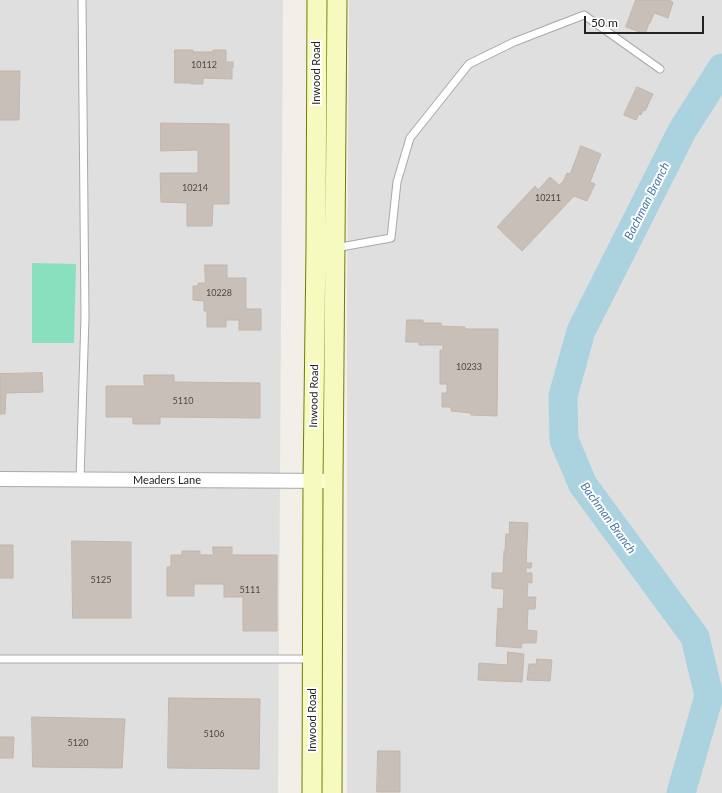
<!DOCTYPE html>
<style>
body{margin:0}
#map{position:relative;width:722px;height:793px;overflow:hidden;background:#f2efe9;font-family:Lato,sans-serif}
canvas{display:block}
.scale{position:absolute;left:584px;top:16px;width:120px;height:18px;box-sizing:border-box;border:2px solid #222;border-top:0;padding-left:5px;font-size:12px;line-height:14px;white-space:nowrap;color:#222;-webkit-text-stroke:3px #fff;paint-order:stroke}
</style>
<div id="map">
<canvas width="722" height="793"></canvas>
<div class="scale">50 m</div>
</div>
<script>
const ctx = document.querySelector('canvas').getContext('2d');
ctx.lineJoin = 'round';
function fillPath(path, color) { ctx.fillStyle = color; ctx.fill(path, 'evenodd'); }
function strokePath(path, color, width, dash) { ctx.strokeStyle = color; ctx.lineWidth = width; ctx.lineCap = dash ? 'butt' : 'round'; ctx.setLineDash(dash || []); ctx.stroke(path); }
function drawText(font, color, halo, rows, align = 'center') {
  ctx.font = font + ' Lato,sans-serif'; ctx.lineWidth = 4; ctx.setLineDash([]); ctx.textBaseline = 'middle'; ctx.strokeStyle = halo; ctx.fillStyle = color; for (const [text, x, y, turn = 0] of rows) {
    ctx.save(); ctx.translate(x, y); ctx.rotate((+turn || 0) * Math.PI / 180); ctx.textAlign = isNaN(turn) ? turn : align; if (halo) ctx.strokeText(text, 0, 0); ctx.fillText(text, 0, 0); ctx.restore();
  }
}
fillPath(new Path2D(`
 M0,0H283L278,793H0Z
 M349,0H722V793H347V297Z`), '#e0dfdf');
fillPath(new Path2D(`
 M32,263L76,264L74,343H32Z`), '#88e0be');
strokePath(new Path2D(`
 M681,793L709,696L695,637L583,485L564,440L563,396L581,331L682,131L722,68`), '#aad3df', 29);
const building = new Path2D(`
 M636,0H669L673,2L668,18L654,13L650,23H649L645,34L626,27Z
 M175,50H193V52H213V50H226V62H233V68H232V79L203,78V84H191V83H175Z
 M0,71H20L19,120H0Z
 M637,87L653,94L645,111L643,110L641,115L639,114L636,120L624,115Z
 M161,123L229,124V204H213L212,226H187V203L161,202L160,173H198V150L161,151Z
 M581,146L601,154L590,182L595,184L587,201L574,196L522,251L497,227L535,186L538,190L550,177L559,185L563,182L567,173L570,174Z
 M205,265H227V278H246V309H261V330H239V320H226V327H207V311H204V301L193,300V286H198V283H205Z
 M407,320H423V323H441V326L465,327V329H498L497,416L471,415V413L451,411V407H442V393H447V384H440V350H443V345H419V342H406Z
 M42,373L43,392L6,393L5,414H0V374Z
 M144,375H174V382L260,383V418L160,417V424H133V417H106V386H144Z
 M510,522L528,523L526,563H532L531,568H526V573H532V583L528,582L527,597H536L535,609H528L527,630L537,631L536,643H522L521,648L496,646L498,608L503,609L504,589L492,588V573H503L504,551H505L506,534H509Z
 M72,541L131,542V618H73Z
 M0,545H13V578H0Z
 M213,547H232V555H277V631H243V597H224V584H194V596H167V567H171V555H182V551H200V555H213Z
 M508,652L524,654L522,682L478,680L479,663L507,665Z
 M537,659L552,660L550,681L527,680L529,664H536Z
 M169,698L260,699L259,769L168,768Z
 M32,717L125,719L122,768L33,767Z
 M0,737H14L13,758H0Z
 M378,751H400V792H377Z`);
fillPath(building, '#c7bfb8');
strokePath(building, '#c4b6ab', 1);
const lane = new Path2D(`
 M335,248L391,238L397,182L410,138L469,64L514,42L584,15L660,69
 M80,480L85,317L82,0
 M0,659H312`);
const street = new Path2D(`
 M0,479L333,481`);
const secondary = new Path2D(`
 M312,793L313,481L316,249L317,0
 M332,793L333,481L337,0`);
strokePath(lane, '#a9a9a9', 9);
strokePath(street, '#a9a9a9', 16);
strokePath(secondary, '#707d05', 21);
strokePath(lane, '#fff', 7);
strokePath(street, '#fff', 14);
strokePath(secondary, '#f7fabf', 19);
drawText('9px', '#4b4948', null, [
 ["10112",204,65],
 ["10214",195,188],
 ["10211",548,198],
 ["10228",219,293],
 ["10233",469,367],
 ["5110",183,401],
 ["5125",101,580],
 ["5111",250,590],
 ["5106",214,734],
 ["5120",78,743]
]);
drawText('11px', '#222', '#fff', [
 ["Inwood Road",316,73,-90],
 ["Inwood Road",314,396,-89],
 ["Meaders Lane",167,480],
 ["Inwood Road",312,720,-90]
]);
drawText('italic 12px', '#4a7aab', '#fff', [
 ["Bachman Branch",647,201,-63],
 ["Bachman Branch",608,518,54]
]);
</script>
